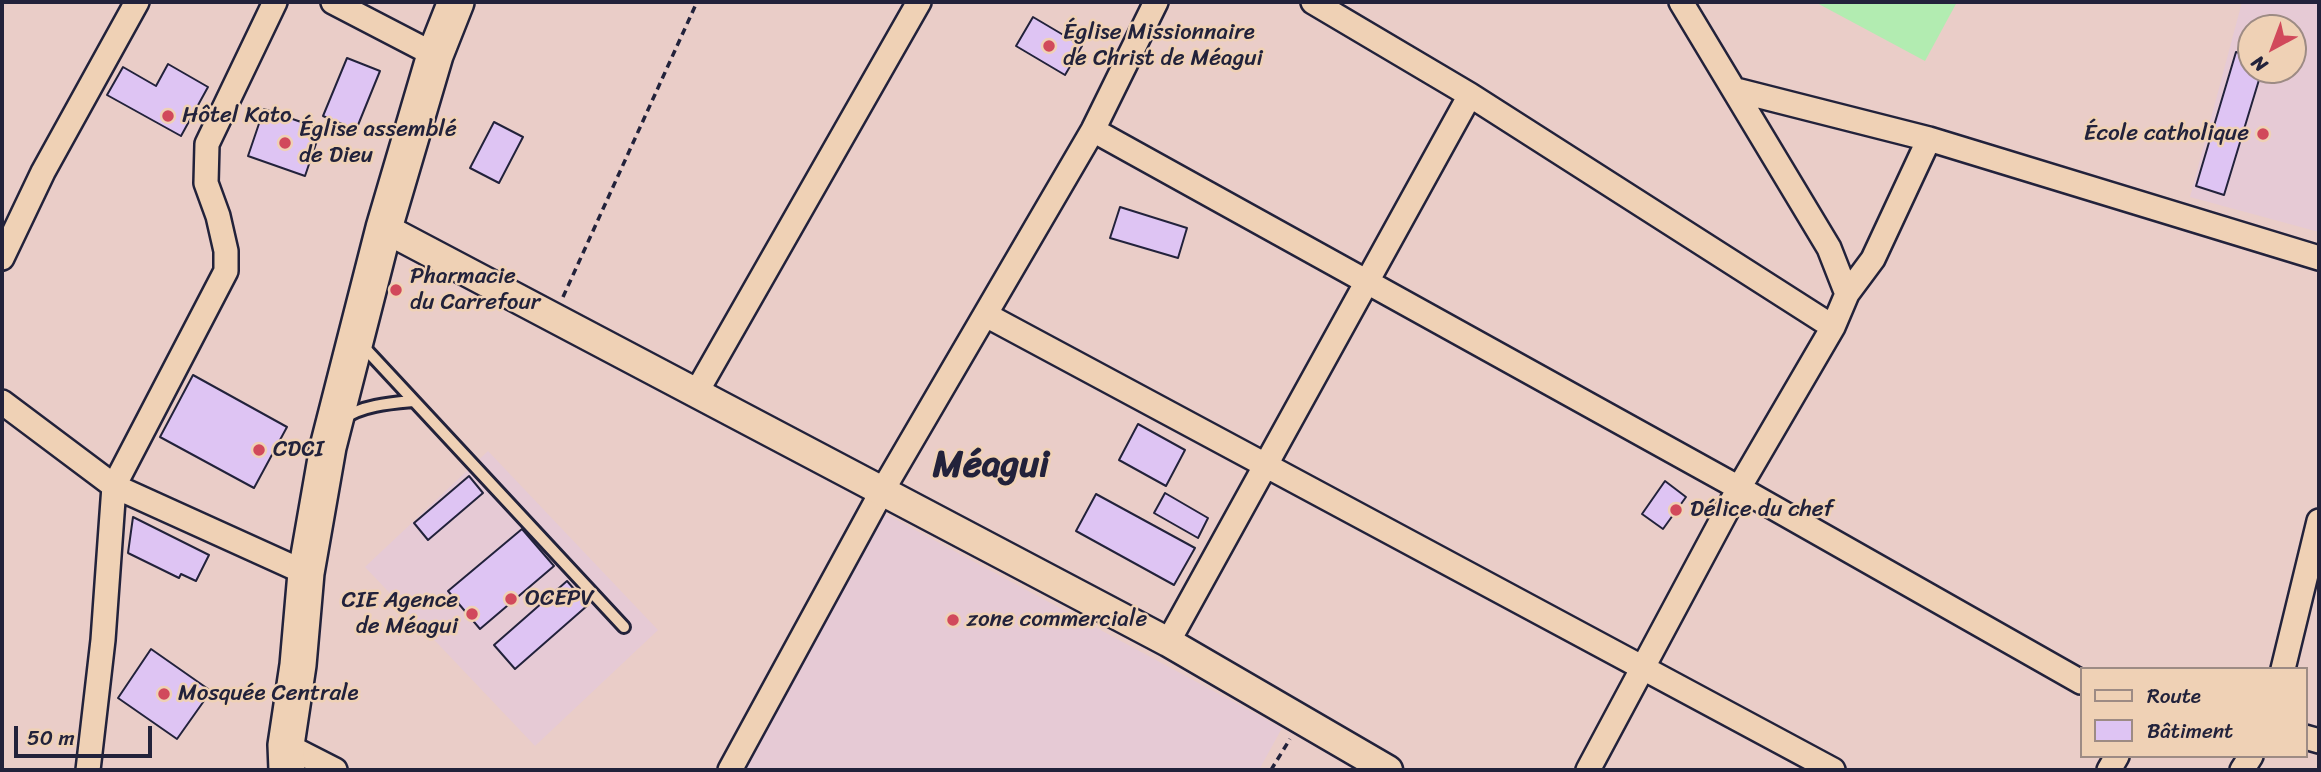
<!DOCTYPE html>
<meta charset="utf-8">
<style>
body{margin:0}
#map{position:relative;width:2321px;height:772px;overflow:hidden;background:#eacdc8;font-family:Sriracha,sans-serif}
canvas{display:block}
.frame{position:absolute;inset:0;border:4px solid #22223b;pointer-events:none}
.legend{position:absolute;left:2080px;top:667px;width:228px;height:91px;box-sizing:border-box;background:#efd1b5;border:2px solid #9d8b84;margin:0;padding:9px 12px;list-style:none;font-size:21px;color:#22223b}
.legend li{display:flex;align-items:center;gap:14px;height:35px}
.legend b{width:35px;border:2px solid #9d8b84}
.north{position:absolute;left:2237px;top:14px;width:70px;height:70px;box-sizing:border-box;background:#efd1b5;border:2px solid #9d8b84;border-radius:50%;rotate:221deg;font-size:19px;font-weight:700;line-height:28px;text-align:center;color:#22223b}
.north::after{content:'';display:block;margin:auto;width:24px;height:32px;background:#d1495b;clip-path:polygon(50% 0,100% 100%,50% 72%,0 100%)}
.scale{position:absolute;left:14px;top:726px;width:138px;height:32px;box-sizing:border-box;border:4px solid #22223b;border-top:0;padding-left:9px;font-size:21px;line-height:24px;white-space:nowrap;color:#22223b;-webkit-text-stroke:5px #efd1b5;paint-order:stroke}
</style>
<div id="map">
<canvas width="2321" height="772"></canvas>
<div class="frame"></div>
<ul class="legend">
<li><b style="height:9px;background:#efd1b5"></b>Route</li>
<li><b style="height:19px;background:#dec4f3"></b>Bâtiment</li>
</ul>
<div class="north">N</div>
<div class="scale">50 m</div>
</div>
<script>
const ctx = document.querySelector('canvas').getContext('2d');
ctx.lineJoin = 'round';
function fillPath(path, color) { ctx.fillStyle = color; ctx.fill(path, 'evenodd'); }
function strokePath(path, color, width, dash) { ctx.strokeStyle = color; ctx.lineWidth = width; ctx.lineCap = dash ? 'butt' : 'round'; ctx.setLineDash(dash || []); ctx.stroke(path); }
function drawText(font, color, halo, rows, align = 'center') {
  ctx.font = font + ' Sriracha,sans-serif'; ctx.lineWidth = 5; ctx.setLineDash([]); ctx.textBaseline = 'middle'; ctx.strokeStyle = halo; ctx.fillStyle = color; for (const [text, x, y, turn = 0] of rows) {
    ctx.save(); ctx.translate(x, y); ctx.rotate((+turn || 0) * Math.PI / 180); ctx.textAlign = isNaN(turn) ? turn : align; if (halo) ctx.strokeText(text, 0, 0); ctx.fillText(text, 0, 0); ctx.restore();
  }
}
fillPath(new Path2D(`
 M2242,2H2319V232L2190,197ZM2251,28H2293V70H2251Z
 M488,451L658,630L535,746L365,567Z
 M882,512L1282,728L1259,770H743Z`), '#e6cad5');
fillPath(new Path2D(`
 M1815,2H1957L1925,61Z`), '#b2ecb1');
const building = new Path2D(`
 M1033,17L1082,46L1065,75L1016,46Z
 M2236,52L2251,56V70H2262L2224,195L2196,186Z
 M347,58L380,71L356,130L323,116Z
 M168,64L208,87L181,136L107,95L123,67L156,86Z
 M264,109L321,129L305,176L248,156Z
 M494,122L523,137L499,183L470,168Z
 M1120,207L1187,228L1178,258L1110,238Z
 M193,375L287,427L254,488L160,437Z
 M1138,424L1185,450L1166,486L1119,460Z
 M469,476L483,493L428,540L414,523Z
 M1665,481L1686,497L1663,529L1642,514Z
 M1165,493L1208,518L1198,538L1154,513Z
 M1096,494L1195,548L1174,585L1076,531Z
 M133,517L209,555L196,581L181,574L179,578L128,553Z
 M522,529L554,566L480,629L448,591Z
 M567,581L588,605L515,669L494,645Z
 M151,649L211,691L177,739L118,698Z`);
fillPath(building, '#dec4f3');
strokePath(building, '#22223b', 2);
const service = new Path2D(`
 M362,345L624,627
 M343,419C362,405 392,403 414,401`);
const minor = new Path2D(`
 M275,2L207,144L206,183L218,216L226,251V271L114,486L306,573
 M333,2L435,55
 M1313,2L1470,95L1833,327
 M1736,90L1929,139L2319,258
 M1093,130L1739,488L2081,682
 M2,258L43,172L137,2
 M1847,294L1873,259L1929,139
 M986,315L1833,770
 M696,393L919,2
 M2,402L114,486L103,640L88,770
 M1168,642L1470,95
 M2283,669L2319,521
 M2305,737L2319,741
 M286,745L335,770
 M730,770L881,493L1093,130L1156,2
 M1588,770L1739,488L1833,327L1847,294L1829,248L1681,2
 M2109,770L2117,756
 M2242,770L2251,756`);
const tertiary = new Path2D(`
 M384,228L1168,642L1388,770`);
const primary = new Path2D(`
 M287,770L286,745L298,665L306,573L328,447L384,228L435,55L456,2`);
strokePath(service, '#22223b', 16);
strokePath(minor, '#22223b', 28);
strokePath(tertiary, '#22223b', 33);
strokePath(primary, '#22223b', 40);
strokePath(new Path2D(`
 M563,297L697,2
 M1271,770L1290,739`), '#22223b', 3.5, [7, 5]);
strokePath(service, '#efd1b5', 10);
strokePath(minor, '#efd1b5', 23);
strokePath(tertiary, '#efd1b5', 28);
strokePath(primary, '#efd1b5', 35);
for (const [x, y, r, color] of [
 [1049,46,7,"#d1495b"],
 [168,116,7,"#d1495b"],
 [2263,134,7,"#d1495b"],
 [285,143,7,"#d1495b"],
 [396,290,7,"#d1495b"],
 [259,450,7,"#d1495b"],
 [1676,510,7,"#d1495b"],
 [511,599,7,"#d1495b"],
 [472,614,7,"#d1495b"],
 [953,620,7,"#d1495b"],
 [164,694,7,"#d1495b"]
]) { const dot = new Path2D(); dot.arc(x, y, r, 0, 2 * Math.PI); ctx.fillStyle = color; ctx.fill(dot); strokePath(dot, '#efd1b5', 2.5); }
drawText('23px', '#22223b', '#efd1b5', [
 ["Église Missionnaire",1063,33],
 ["de Christ de Méagui",1063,59],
 ["Hôtel Kato",182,116],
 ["Église assemblé",299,130],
 ["de Dieu",299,156],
 ["École catholique",2249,134,"right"],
 ["Pharmacie",410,277],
 ["du Carrefour",410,303],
 ["CDCI",273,450],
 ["Délice du chef",1690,510],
 ["OCEPV",525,599],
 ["CIE Agence",458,601,"right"],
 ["de Méagui",458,627,"right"],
 ["zone commerciale",967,620],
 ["Mosquée Centrale",178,694]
], 'left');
drawText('bold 37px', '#22223b', '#efd1b5', [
 ["Méagui",991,467]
]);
</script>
